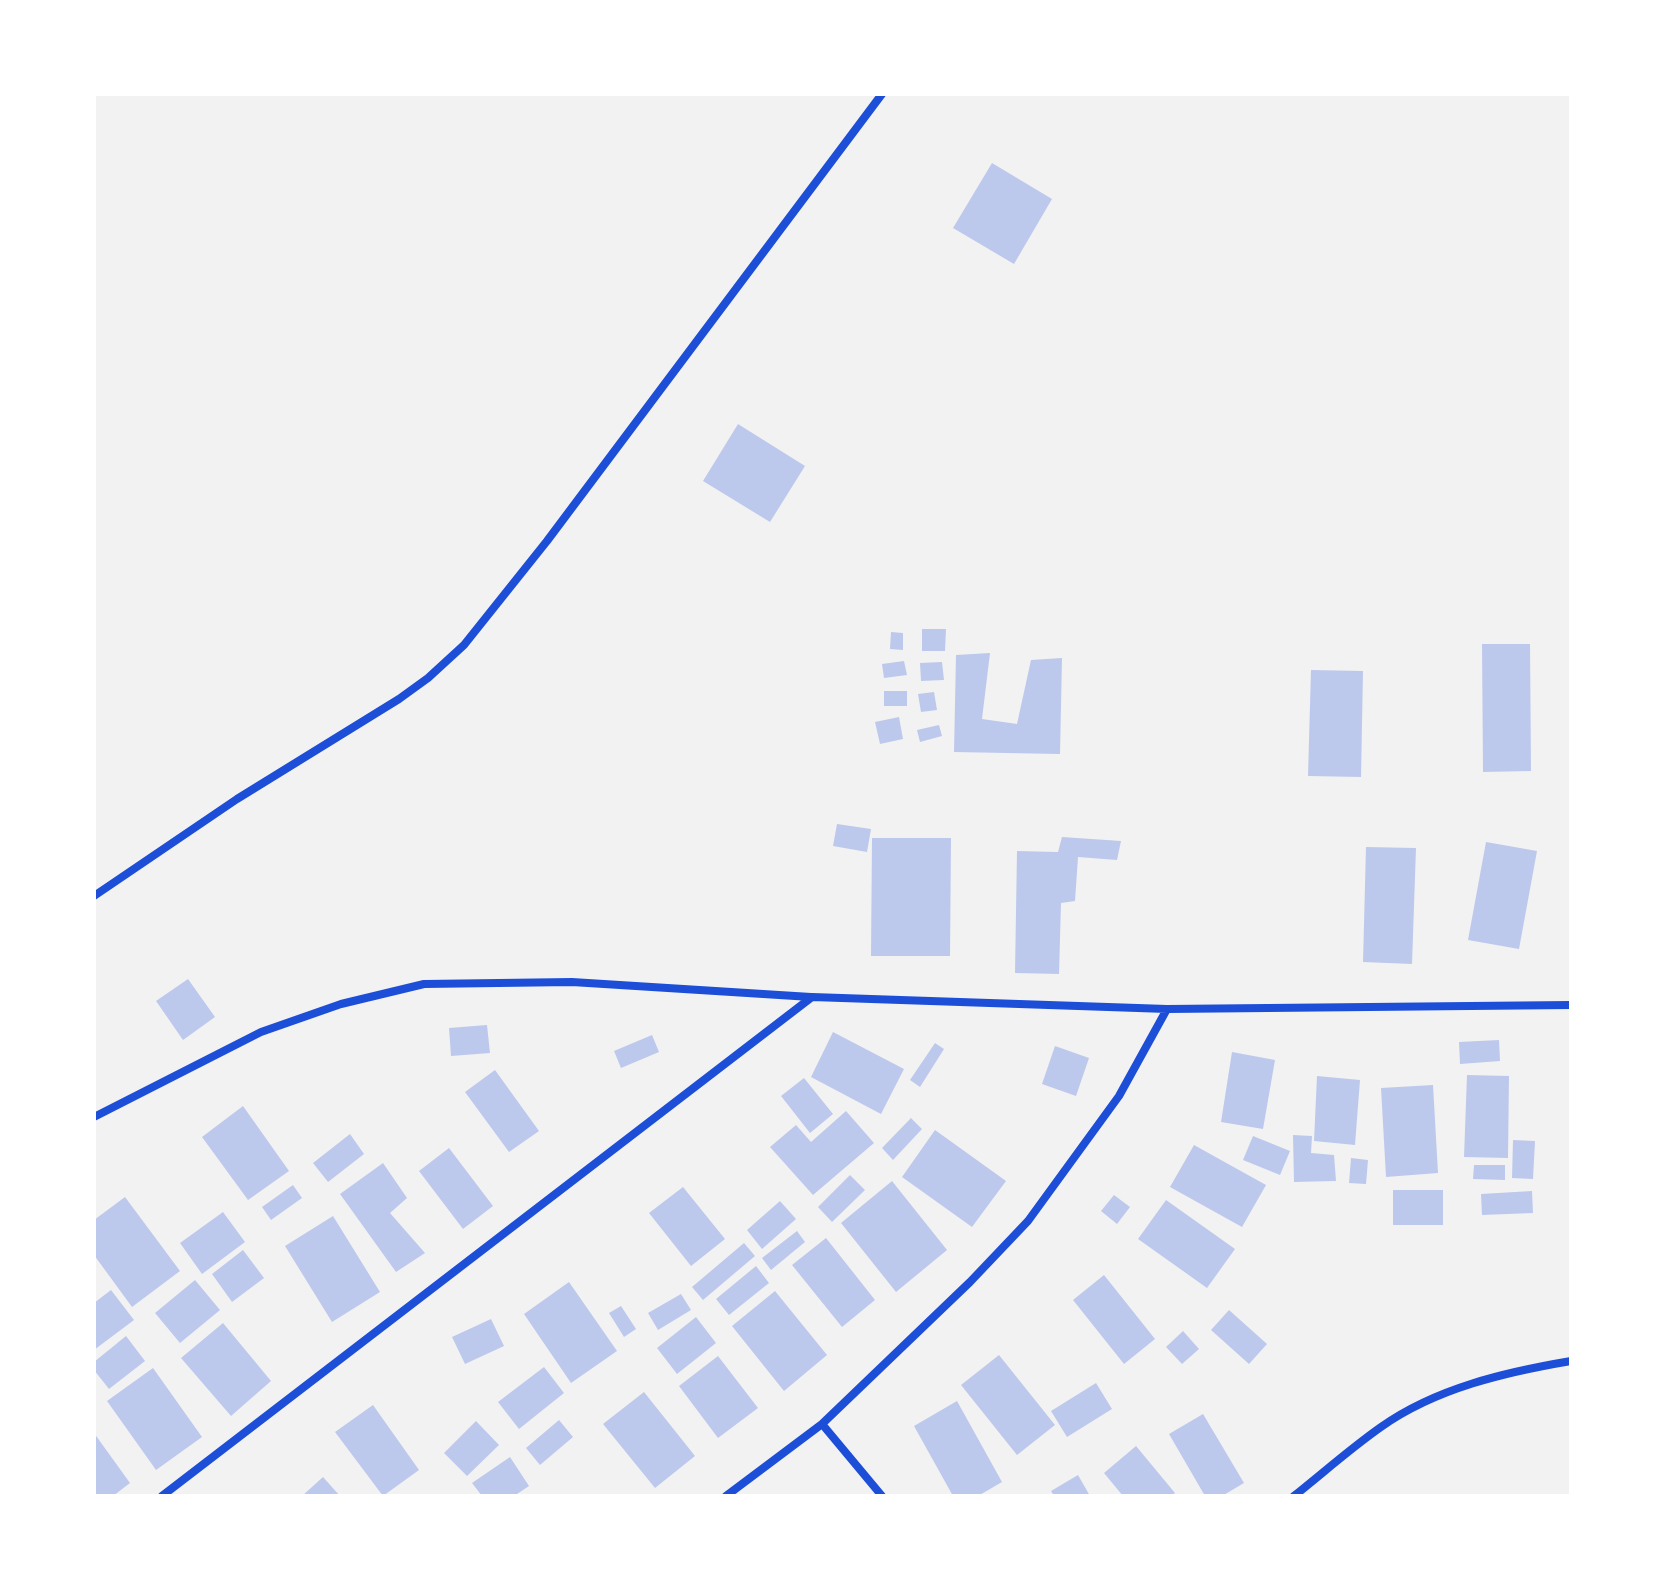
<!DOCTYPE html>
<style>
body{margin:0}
#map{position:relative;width:1665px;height:1590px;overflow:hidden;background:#f2f2f2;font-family:"Work Sans",sans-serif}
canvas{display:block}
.frame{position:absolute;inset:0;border:96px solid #fff;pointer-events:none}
</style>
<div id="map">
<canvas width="1665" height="1590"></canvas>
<div class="frame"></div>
</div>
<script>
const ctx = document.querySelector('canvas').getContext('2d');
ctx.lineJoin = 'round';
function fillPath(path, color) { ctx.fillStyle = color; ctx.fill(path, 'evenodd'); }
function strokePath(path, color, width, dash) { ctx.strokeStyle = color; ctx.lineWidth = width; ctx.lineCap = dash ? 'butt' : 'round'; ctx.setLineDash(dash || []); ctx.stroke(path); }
fillPath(new Path2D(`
 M992,163L1052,199L1014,264L953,228Z
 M738,424L805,466L770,522L703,481Z
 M922,629H946L945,651H922Z
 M891,632L903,633V650L890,649Z
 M1482,644H1530L1531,771L1483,772Z
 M990,653L982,719L1017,724L1031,660L1062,658L1060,754L954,752L956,655Z
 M904,661L907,675L884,678L882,664Z
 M942,662L944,680L921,681L920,663Z
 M1311,670L1363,671L1361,777L1308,776Z
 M884,691H907V706H884Z
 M934,692L937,710L921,712L918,694Z
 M899,717L903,739L880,744L875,722Z
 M939,725L942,736L920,742L917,730Z
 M837,824L871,829L867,852L833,846Z
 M1062,837L1121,841L1117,860L1078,857L1075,901L1061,903L1059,974L1015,973L1017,851L1058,852Z
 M872,838H951L950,956H871Z
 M1486,842L1537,851L1519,949L1468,940Z
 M1366,847L1416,848L1412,964L1363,962Z
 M188,979L215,1017L183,1040L156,1001Z
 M487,1025L490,1053L451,1056L449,1028Z
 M833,1032L904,1069L881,1114L811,1077Z
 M652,1035L659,1052L621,1068L614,1051Z
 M1499,1040L1500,1061L1460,1064L1459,1042Z
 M935,1043L944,1049L920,1087L910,1080Z
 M1055,1046L1089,1058L1076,1096L1042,1084Z
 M1232,1052L1275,1060L1263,1129L1221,1122Z
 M495,1070L539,1131L509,1152L465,1092Z
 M1467,1075L1509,1076L1508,1158L1464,1157Z
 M1317,1076L1360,1080L1355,1145L1314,1141Z
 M804,1078L833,1114L810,1133L781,1096Z
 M1433,1085L1438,1173L1386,1177L1381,1088Z
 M243,1106L289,1171L248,1200L202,1137Z
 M846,1111L874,1143L813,1195L770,1147L796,1125L811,1142Z
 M911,1118L922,1129L893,1160L882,1148Z
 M935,1130L1006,1181L972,1227L902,1177Z
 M350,1134L364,1154L328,1182L313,1163Z
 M1293,1135L1312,1136L1311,1153L1334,1155L1336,1181L1294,1182Z
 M1253,1136L1290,1151L1280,1175L1243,1160Z
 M1513,1140L1535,1141L1533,1179L1512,1178Z
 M1194,1145L1266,1185L1242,1227L1170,1187Z
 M449,1148L493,1206L463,1229L419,1171Z
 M1351,1158L1368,1160L1366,1184L1349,1183Z
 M383,1163L407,1198L390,1213L425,1253L396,1272L340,1194Z
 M1474,1165H1505V1180L1473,1179Z
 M850,1175L865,1190L832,1222L818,1207Z
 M892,1181L947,1250L896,1292L841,1223Z
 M293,1185L302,1198L271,1220L262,1207Z
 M683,1187L725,1239L691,1266L649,1213Z
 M1393,1190H1443V1225H1393Z
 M1532,1191L1533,1213L1482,1215L1481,1194Z
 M1114,1195L1130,1207L1117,1224L1101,1211Z
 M125,1197L180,1271L132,1307L94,1255V1220Z
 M1166,1200L1235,1249L1207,1288L1138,1239Z
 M780,1201L796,1219L762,1249L747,1230Z
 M223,1212L245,1242L202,1274L180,1243Z
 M333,1216L380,1292L332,1322L285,1246Z
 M797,1231L805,1242L771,1270L762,1258Z
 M826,1238L875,1300L842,1327L792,1265Z
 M744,1243L755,1256L703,1300L692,1287Z
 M243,1250L264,1278L232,1302L212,1274Z
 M756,1266L769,1283L729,1315L716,1299Z
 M1104,1275L1155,1339L1124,1364L1073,1300Z
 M195,1280L220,1310L180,1343L155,1313Z
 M569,1282L617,1351L571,1383L524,1314Z
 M111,1290L134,1320L94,1350V1303Z
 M775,1291L827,1355L784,1391L732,1326Z
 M681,1294L691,1310L658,1330L648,1313Z
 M621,1306L636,1329L624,1337L609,1313Z
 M1229,1310L1267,1344L1249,1364L1211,1330Z
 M696,1317L716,1343L677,1374L657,1348Z
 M491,1319L504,1346L465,1364L452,1337Z
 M223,1323L271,1381L231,1416L181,1358Z
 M1183,1331L1199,1349L1182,1364L1166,1347Z
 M126,1336L145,1361L109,1389L94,1370V1362Z
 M999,1355L1055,1425L1017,1455L961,1385Z
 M718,1356L758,1408L718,1438L679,1386Z
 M544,1367L564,1393L519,1429L498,1402Z
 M153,1368L202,1437L156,1470L107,1401Z
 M1096,1383L1112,1409L1067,1437L1051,1411Z
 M644,1392L695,1456L655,1488L603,1424Z
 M957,1401L1002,1482L978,1496H953L914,1426Z
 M373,1405L419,1470L383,1496L335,1432Z
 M1203,1414L1244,1483L1222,1496H1205L1169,1434Z
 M559,1420L573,1437L540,1465L526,1448Z
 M476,1421L499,1445L467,1476L444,1453Z
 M94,1433L130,1483L113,1496H94Z
 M1136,1446L1175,1493L1171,1496H1123L1104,1473Z
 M510,1457L529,1486L514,1496H482L472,1483Z
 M1078,1475L1090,1496H1054L1051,1491Z
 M323,1477L340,1496H302Z`), '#bdc9ec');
strokePath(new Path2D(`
 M94,896L237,799L399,699L428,678L464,645L547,541L882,94
 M94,1117L261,1032L341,1004L424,984L572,982L811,997
 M822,1424L882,1496
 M162,1496L812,997L1167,1009
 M726,1496L822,1424L970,1282L1028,1221L1119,1096L1167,1009L1571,1005
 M1294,1496C1323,1473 1351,1448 1381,1427C1436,1388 1506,1372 1571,1361`), '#1d4ed8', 8);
</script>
